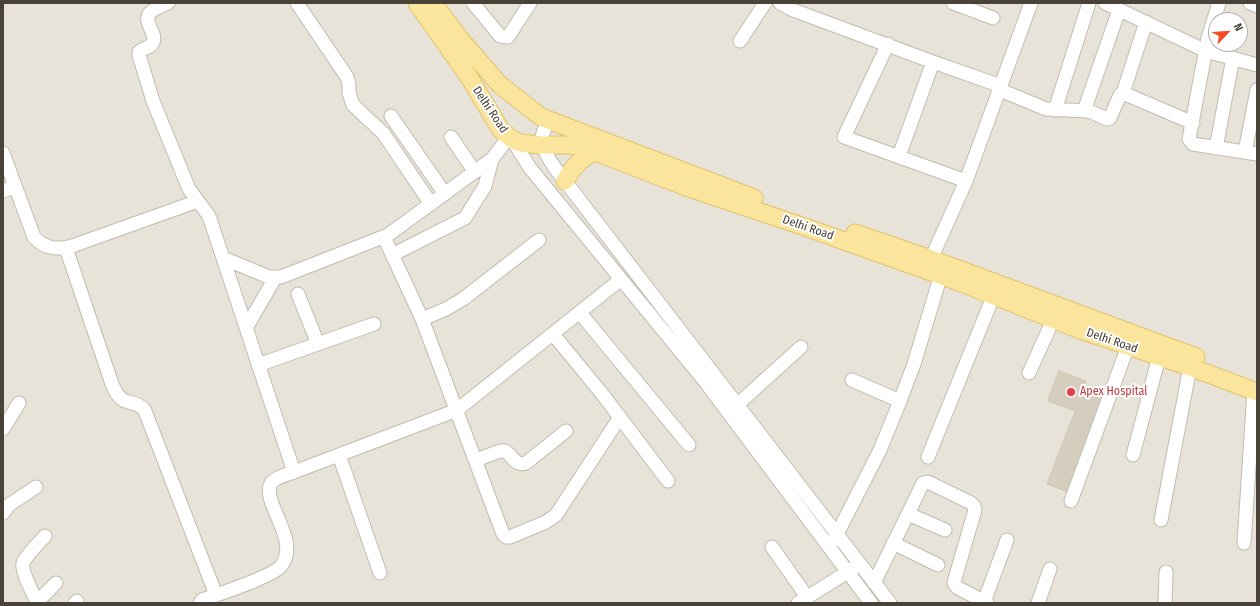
<!DOCTYPE html>
<style>
body{margin:0}
#map{position:relative;width:1260px;height:606px;overflow:hidden;background:#f4f1e9;font-family:"Fira Sans Condensed",sans-serif}
canvas{display:block}
.frame{position:absolute;inset:0;border:4px solid #484238;pointer-events:none}
.north{position:absolute;left:1208px;top:12px;width:40px;height:40px;box-sizing:border-box;background:#fff;border:1px solid #b6b3af;border-radius:50%;rotate:65deg;font-size:11px;font-weight:700;line-height:16px;text-align:center;color:#484238}
.north::after{content:'';display:block;margin:auto;width:14px;height:18px;background:#f34a21;clip-path:polygon(50% 0,100% 100%,50% 72%,0 100%)}
</style>
<div id="map">
<canvas width="1260" height="606"></canvas>
<div class="frame"></div>
<div class="north">N</div>
</div>
<script>
const ctx = document.querySelector('canvas').getContext('2d');
ctx.lineJoin = 'round';
function fillPath(path, color) { ctx.fillStyle = color; ctx.fill(path, 'evenodd'); }
function strokePath(path, color, width, dash) { ctx.strokeStyle = color; ctx.lineWidth = width; ctx.lineCap = dash ? 'butt' : 'round'; ctx.setLineDash(dash || []); ctx.stroke(path); }
function drawText(font, color, halo, rows, align = 'center') {
  ctx.font = font + ' "Fira Sans Condensed",sans-serif'; ctx.lineWidth = 4; ctx.setLineDash([]); ctx.textBaseline = 'middle'; ctx.strokeStyle = halo; ctx.fillStyle = color; for (const [text, x, y, turn = 0] of rows) {
    ctx.save(); ctx.translate(x, y); ctx.rotate((+turn || 0) * Math.PI / 180); ctx.textAlign = isNaN(turn) ? turn : align; if (halo) ctx.strokeText(text, 0, 0); ctx.fillText(text, 0, 0); ctx.restore();
  }
}
fillPath(new Path2D(`
 M3,3H1257V603H3ZM1216,20H1240V44H1216Z`), '#e8e3d8');
const building = new Path2D(`
 M1059,371L1086,381L1082,391L1103,400L1068,492L1047,484L1075,411L1048,401Z`);
fillPath(building, '#d5cebf');
strokePath(building, '#d0c6b2', 1);
const minor = new Path2D(`
 M168,3C162,6 152,9 149,14C143,23 159,35 152,44C149,48 143,48 139,52V55L153,101L189,189L209,216L294,472L457,410L620,280
 M297,3L347,77L349,84V93L353,105L383,133L431,204
 M473,3L500,36L508,37L530,3
 M780,3L793,10L933,62L1001,86
 M953,3L993,18
 M1105,3L1206,51L1257,65
 M1219,3L1208,38L1189,139L1193,144L1257,154
 M1250,3L1257,6
 M740,41L765,3
 M888,44L844,137L966,181
 M1000,90L1046,109L1089,111L1107,119L1110,118L1120,95L1123,93L1193,123
 M1123,93L1146,22
 M1055,110L1089,3
 M1084,111L1119,10
 M391,116L445,194
 M550,121C535,138 544,152 555,168L890,603
 M451,137L475,172
 M512,139L530,168L707,384L871,603
 M1216,148L1233,58
 M1245,152L1257,90
 M3,153L34,237C45,249 57,250 72,246L198,201
 M899,156L933,62
 M3,191L15,187
 M384,237L422,319L503,534L506,537H510L546,522L556,515L620,417
 M66,248L112,384C114,389 117,396 123,400C131,404 139,402 145,411L216,595
 M392,255L465,218L485,186L492,159
 M223,258L269,277H281L388,235L492,159L509,137
 M928,267L931,259L966,181L1031,3
 M298,294L318,344
 M580,313L689,445
 M422,319L446,309L463,299L539,240
 M246,328L275,278
 M553,334L603,395L668,481
 M258,365L374,324
 M1029,373L1053,320
 M852,380L900,401
 M737,405L801,347
 M3,429L19,403
 M339,455L380,573
 M1133,455L1159,357
 M928,457L993,297
 M476,460L500,451H505C512,455 516,467 526,463L566,431
 M1071,501L1128,346
 M3,513L9,505L36,487
 M908,514L945,530
 M1161,520L1190,367
 M834,540L880,450L900,401L914,364L943,268
 M893,543L938,565
 M1244,543L1254,391
 M772,547L807,597
 M874,583L923,483L928,482L971,503L974,506L975,510L954,582L955,585L958,588L987,603
 M37,602C33,593 21,572 23,563C26,555 39,543 45,536
 M984,602L1007,540
 M36,603L56,583
 M75,603L77,601
 M200,603L202,600C218,594 272,577 281,566C302,540 258,499 272,482C276,477 288,474 294,472
 M798,603L854,568
 M1038,603L1050,569
 M1165,603L1166,572`);
const major = new Path2D(`
 M417,3L469,77L501,130L512,139L520,143L542,145H569L588,149L686,187L808,228L959,282L1080,330L1190,367L1257,392
 M433,3L461,40L499,84L541,117L754,198
 M565,181C573,167 581,157 596,152
 M855,233L931,259L1196,357`);
strokePath(minor, '#c2bcaf', 15);
strokePath(major, '#e0c26b', 19);
strokePath(minor, '#fff', 13);
strokePath(major, '#fbe49b', 17);
for (const [x, y, r, color] of [
 [1071,392,5,"#e0444e"]
]) { const dot = new Path2D(); dot.arc(x, y, r, 0, 2 * Math.PI); ctx.fillStyle = color; ctx.fill(dot); strokePath(dot, '#fff', 1.5); }
drawText('12px', '#484238', '#fff', [
 ["Delhi Road",490,110,56],
 ["Delhi Road",808,228,19],
 ["Delhi Road",1112,341,19]
]);
drawText('12px', '#be3a42', '#fff', [
 ["Apex Hospital",1080,392]
], 'left');
</script>
